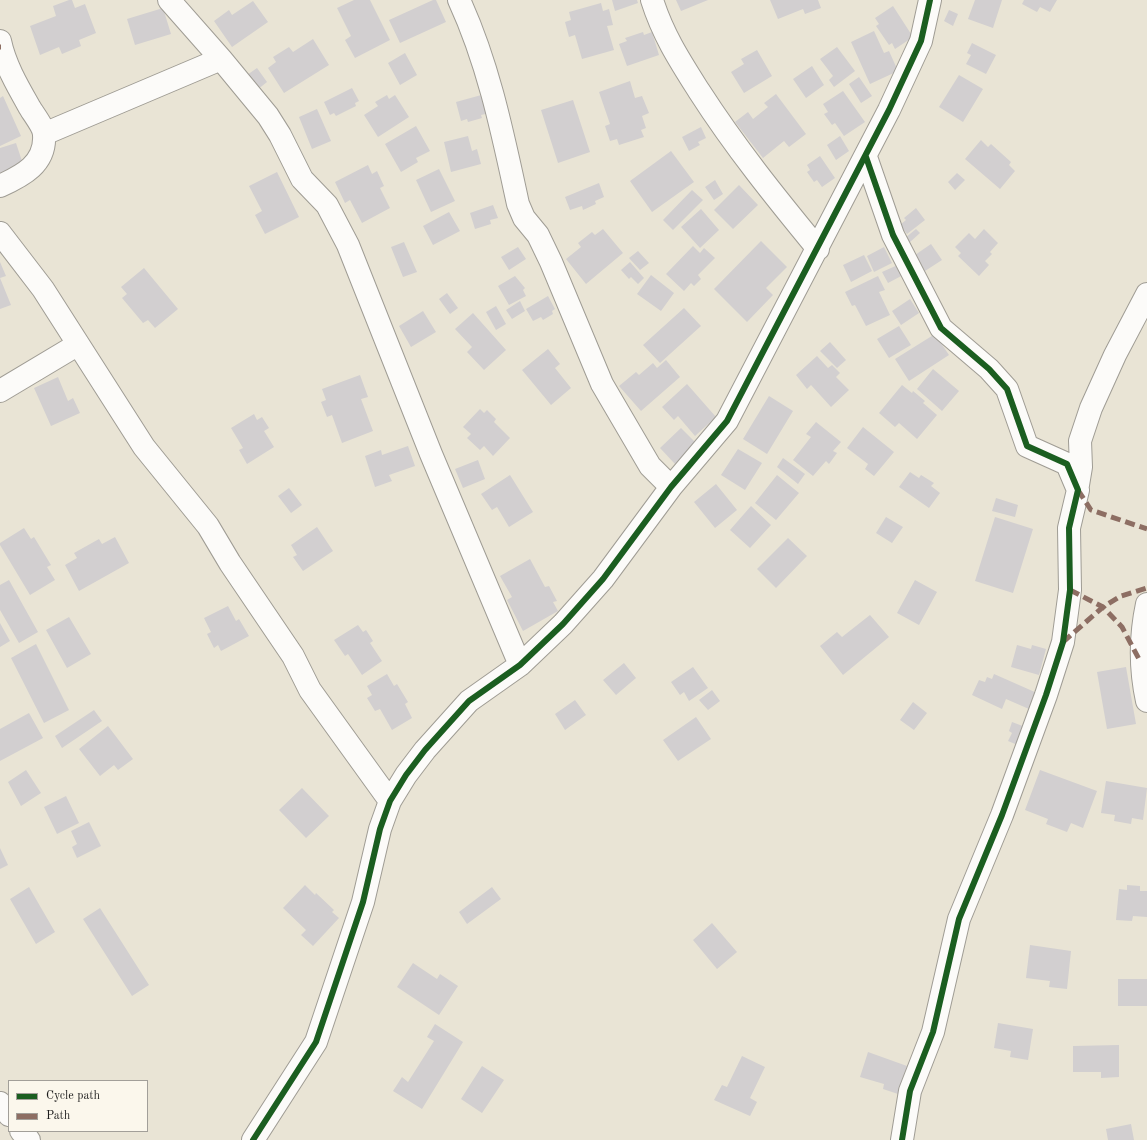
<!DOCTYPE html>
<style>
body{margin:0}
#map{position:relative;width:1147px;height:1140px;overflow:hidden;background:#e9e4d5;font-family:"Old Standard TT",serif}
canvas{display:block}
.legend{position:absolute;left:8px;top:1080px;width:140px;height:52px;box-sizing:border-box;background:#fbf7ec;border:1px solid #a29f99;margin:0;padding:5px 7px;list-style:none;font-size:12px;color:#1c1c1c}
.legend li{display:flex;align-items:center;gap:8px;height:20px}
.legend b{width:20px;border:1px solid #a29f99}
</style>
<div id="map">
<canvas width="1147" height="1140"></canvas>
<ul class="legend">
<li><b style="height:5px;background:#1b5e20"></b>Cycle path</li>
<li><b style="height:5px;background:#8d6e63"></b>Path</li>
</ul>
</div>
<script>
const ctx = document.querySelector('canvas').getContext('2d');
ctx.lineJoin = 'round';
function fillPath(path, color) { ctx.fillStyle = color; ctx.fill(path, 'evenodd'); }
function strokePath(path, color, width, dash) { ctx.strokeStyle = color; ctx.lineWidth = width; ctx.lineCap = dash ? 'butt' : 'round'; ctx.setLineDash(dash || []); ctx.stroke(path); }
fillPath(new Path2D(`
 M69,0H72L75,8L85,4L96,33L79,40L81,46L62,54L59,47L40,55L30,26L56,16L53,6Z
 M354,0H370L390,40L355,58L345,40L351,36L337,8Z
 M433,0H436L446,22L400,43L389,20Z
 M612,0H637L638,3L615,11Z
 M676,0H708L681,11Z
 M770,0H818L821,8L805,14L803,9L778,19Z
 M975,0H1002L993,28L968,19Z
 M1024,0H1057L1050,12L1040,7L1037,12L1022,4Z
 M253,1L268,22L232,47L214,21L229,10L232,15Z
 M601,3L603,11L609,9L613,25L607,26L614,50L582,59L575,35L569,37L565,22L571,20L569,12Z
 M893,6L913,37L895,49L892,43L889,45L876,26L879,24L875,18Z
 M163,8L171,34L135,45L127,19Z
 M949,10L958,14L953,26L944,21Z
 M874,31L884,53L889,51L898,71L870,84L851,42Z
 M643,32L644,35L652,32L659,55L627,66L619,44L627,41L625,38Z
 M313,39L329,65L284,93L268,68L276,62L273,57L289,47L293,52Z
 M972,43L996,55L986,74L966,64L971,55L967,53Z
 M837,47L855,71L834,87L829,80L833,76L820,59Z
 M757,50L772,76L744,93L731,72L744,64L741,59Z
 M405,53L417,75L400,85L388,63Z
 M812,66L824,85L806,98L793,79Z
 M257,68L267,82L257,90L247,75Z
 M959,75L983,89L963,122L939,107Z
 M859,77L872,96L861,103L849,84Z
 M630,81L635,98L642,96L649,113L642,116L646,128L641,130L644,137L619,145L617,139L610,141L605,126L610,124L599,92Z
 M352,88L359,101L355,103L356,106L336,116L334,113L330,115L324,102Z
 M843,91L865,122L844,136L835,123L832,125L824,114L828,112L823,104Z
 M485,94L490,113L481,115L482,118L468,122L467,119L461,121L456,102Z
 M776,94L806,134L789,147L784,141L763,158L735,122L748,112L753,119L768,107L764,103Z
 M387,95L389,99L395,95L409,117L378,137L364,115L378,106L375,102Z
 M3,96L21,136L0,146V98Z
 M573,100L590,152L558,163L541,110Z
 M317,109L331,141L312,149L299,117Z
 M416,126L430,151L416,158L418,162L401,172L385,144Z
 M701,127L706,138L698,142L700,145L689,151L682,137Z
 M468,136L472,151L477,149L481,164L451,172L444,142Z
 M840,136L849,151L836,160L827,145Z
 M981,140L988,147L991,144L1011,162L1009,165L1015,171L1000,189L965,159Z
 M16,143L24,167L0,176V148Z
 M671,151L694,182L652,212L630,181Z
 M820,156L835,178L822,187L817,180L814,182L807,172L810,170L807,165Z
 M368,165L372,174L377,171L384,186L380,188L390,208L362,223L350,200L345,203L335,182Z
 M439,169L455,201L431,212L416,180Z
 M277,172L299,217L265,234L255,215L262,211L249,186Z
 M957,173L965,180L955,190L948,182Z
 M715,180L723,194L714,200L705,187Z
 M599,183L604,197L595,201L596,204L583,210L582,206L570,210L565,197Z
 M739,185L758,205L733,229L714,210Z
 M692,190L703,200L673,230L663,220Z
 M493,205L498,218L490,220L491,224L475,229L470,213Z
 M916,208L925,220L907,234L900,225L906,220L904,218Z
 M701,209L719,230L700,248L681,227Z
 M449,212L460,231L433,245L423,226Z
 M603,229L623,253L586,284L566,259L581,247L578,243L592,232L595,235Z
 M916,229L920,233L909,243L905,238Z
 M984,229L998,243L990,252L992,254L985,261L989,265L979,276L958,256L961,253L955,247L969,233L975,239Z
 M761,241L787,267L766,288L773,295L747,322L714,289Z
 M404,242L417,272L403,277L391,247Z
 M931,244L942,260L925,271L915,255Z
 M693,246L700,253L704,248L715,258L698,275L701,279L694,286L691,283L684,291L666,274Z
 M518,247L526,259L509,270L501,257Z
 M884,247L892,263L874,272L867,256Z
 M638,251L649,263L640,270L629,258Z
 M864,255L872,271L851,282L843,265Z
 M0,262L6,276L0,278L11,305L0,309Z
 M630,262L644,278L638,284L631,277L629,279L621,270Z
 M900,264L905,274L888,283L882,272Z
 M144,268L178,309L155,328L148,320L143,323L122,298L127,294L121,287Z
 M651,275L674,293L661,311L637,294Z
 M515,276L525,288L523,290L526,296L509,305L498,286Z
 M878,276L885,290L879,292L890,315L866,326L855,305L852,306L845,292Z
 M447,293L458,308L450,314L439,299Z
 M548,296L555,309L552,311L553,314L543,320L541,317L533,321L526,309Z
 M910,299L919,313L901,325L892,311Z
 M520,301L525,311L512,319L506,310Z
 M496,306L506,324L496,330L486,312Z
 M684,308L701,326L660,363L643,345Z
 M423,311L436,332L411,347L399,326Z
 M473,313L506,350L484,370L467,352L472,347L455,329Z
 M899,326L911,345L889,358L877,339Z
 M935,334L949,355L909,381L895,359Z
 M830,342L846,360L837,368L820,351Z
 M548,349L560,364L555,368L571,388L551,405L522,370Z
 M817,356L828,368L832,365L840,373L836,377L849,390L831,407L811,385L807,389L796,375Z
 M666,360L680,377L641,411L619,386L636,372L639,375L653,363L657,368Z
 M933,369L959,391L942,411L917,389Z
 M360,375L368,397L361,399L373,431L342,443L332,415L327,417L321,402L326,400L322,389Z
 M58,377L68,401L73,398L80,413L51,426L34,388Z
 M687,384L716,417L695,436L678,416L674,420L662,407Z
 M902,385L912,393L913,391L925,401L923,403L937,415L917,439L899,423L895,427L879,413Z
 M769,396L793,411L767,454L743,439Z
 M480,409L484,413L487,410L496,419L494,422L510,438L493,456L484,446L480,450L467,438L471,434L463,427Z
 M254,414L257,420L262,417L269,428L264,431L274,447L247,464L239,450L243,448L231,428Z
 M816,422L841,442L833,451L837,453L829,464L826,461L813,476L793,460L811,437L806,434Z
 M863,427L894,452L874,476L865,469L868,464L847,448Z
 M681,428L697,444L675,464L660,448Z
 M408,446L415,466L389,475L392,481L375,487L365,456L381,450L382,455Z
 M738,449L762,463L745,490L721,475Z
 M783,458L805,474L798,484L777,467Z
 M478,460L485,479L463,488L455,469Z
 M910,472L919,478L921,475L934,483L931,486L940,493L929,508L899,487Z
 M510,475L533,512L509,527L497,507L492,510L481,494Z
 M777,475L799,493L776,520L755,503Z
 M716,484L737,510L715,528L694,502Z
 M289,488L302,505L291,513L278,496Z
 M996,498L1018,505L1015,517L992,511Z
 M751,506L771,525L750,548L730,530Z
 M886,517L903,527L892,543L876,533Z
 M995,517L1033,529L1013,593L975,581Z
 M317,527L333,551L303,571L293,557L297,555L291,545Z
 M24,528L31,539L34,537L51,565L47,567L55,580L30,595L0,545V543Z
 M115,537L129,563L79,591L65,565L77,558L74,553L99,539L102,544Z
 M788,538L807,556L776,588L757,569Z
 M530,559L545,587L549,586L557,601L553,602L558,611L523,631L507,600L512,597L500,576Z
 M9,580L38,632L19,643L0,610V585Z
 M915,580L937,592L919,625L897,613Z
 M228,606L236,621L239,619L249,636L221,651L218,645L214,648L207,634L211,632L204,618Z
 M870,615L889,637L843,675L820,646L837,632L842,637Z
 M69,617L91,654L67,668L46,630Z
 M0,623L10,641L0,647Z
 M358,625L363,632L366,630L373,641L370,643L382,661L362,675L348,654L345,656L334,640Z
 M36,644L69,710L44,723L11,658Z
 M1017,645L1031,649L1032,645L1046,649L1039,675L1011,667Z
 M624,663L636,678L616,695L603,680Z
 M693,667L708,688L689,701L684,692L680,695L671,682Z
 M1126,667L1136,724L1107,729L1097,672Z
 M387,674L394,686L397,684L408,702L405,704L412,718L392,730L380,709L375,711L367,698L372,695L367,686Z
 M994,674L1037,693L1029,709L1006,699L1002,709L972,695L979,680L985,682L987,677L992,679Z
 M712,690L720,701L708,710L699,700Z
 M575,700L586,715L565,730L555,714Z
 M913,702L927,713L914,730L900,720Z
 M94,710L102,721L62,748L55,736Z
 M29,713L43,738L0,761V729Z
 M696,717L711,739L678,761L663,740Z
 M1012,722L1028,728L1020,746L1008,741L1012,733L1009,731Z
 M108,726L133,759L118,770L114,765L100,776L79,749Z
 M26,770L41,793L21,806L8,782Z
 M1040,770L1097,791L1083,828L1071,823L1067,832L1046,824L1048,819L1025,810Z
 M1106,781L1147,788L1143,820L1132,818L1131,824L1114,821L1115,815L1101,813Z
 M302,788L329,816L306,838L279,810Z
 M66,796L79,823L57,834L44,807Z
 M89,822L101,846L77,858L72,847L77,844L71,831Z
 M0,848L8,865L0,869Z
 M305,885L315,895L316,893L334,910L332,912L339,918L313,946L301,935L306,930L283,908Z
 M1127,885L1140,886V891H1147V917L1133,916L1132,921L1116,920L1119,889L1127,890Z
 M29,887L55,932L36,944L10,899Z
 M492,887L501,899L467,924L459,912Z
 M100,908L149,985L132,996L83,919Z
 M712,923L737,952L717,969L693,940Z
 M1030,945L1071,951L1067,989L1049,987L1050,981L1026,978Z
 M413,963L437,979L440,974L458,986L439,1015L397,987Z
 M1118,979H1147V1006H1118Z
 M998,1023L1033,1029L1028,1060L1010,1057L1011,1051L994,1048Z
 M435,1024L463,1042L422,1109L393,1091L402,1077L408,1082L434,1041L427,1037Z
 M1119,1045V1077L1101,1078V1072H1073V1046Z
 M868,1052L907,1066L898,1094L883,1089L884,1084L860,1077Z
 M742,1056L765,1067L750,1098L757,1102L750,1116L714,1100L722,1085L727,1087Z
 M482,1066L504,1080L482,1113L461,1099Z
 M1131,1124L1134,1140H1108L1106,1129Z`), '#d2cfd0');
const minor = new Path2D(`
 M169,0L221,59L268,116L280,135L302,179L327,205L348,245L431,454L520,665
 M459,0C489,65 503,135 518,204L524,218L538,235L551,262L602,384L650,466L671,487
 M652,0C663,35 680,61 699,91C735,147 776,198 818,249
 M0,41C5,65 18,87 30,108C34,115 44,127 44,135C46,164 22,176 0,186
 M44,134L221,59
 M866,157L893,235L941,328L989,369L1007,389L1027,446L1067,464L1078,490L1069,528L1070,590L1063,642L1046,695L1002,815L959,919L933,1032L910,1091L902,1140
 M0,233L43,289L144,447L208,526L230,563L293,656L310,690L390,801
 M0,391L77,345
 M1078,485L1081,467L1080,441L1091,408L1115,355L1147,294
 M1147,604C1140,637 1140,669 1147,701
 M0,1103L9,1115
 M21,1131L29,1140
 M253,1140L316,1042L363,902L380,829L390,801L406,775L425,750L469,701L520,665L563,624L603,579L671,487L727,421L889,110L921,41L930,0`);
strokePath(minor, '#9f9c94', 24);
strokePath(minor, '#fcfbf9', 22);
strokePath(new Path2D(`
 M0,47H1
 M1078,490L1091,510L1147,529
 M1070,590L1103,607L1122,627L1140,661
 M1063,642L1103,607L1121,596L1147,588`), '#8d6e63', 5, [10, 5]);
strokePath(new Path2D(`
 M866,157L893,235L941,328L989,369L1007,389L1027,446L1067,464L1078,490L1069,528L1070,590L1063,642L1046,695L1002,815L959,919L933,1032L910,1091L902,1140
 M253,1140L316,1042L363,902L380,829L390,801L406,775L425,750L469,701L520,665L563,624L603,579L671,487L727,421L889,110L921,41L930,0`), '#1b5e20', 6);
</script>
